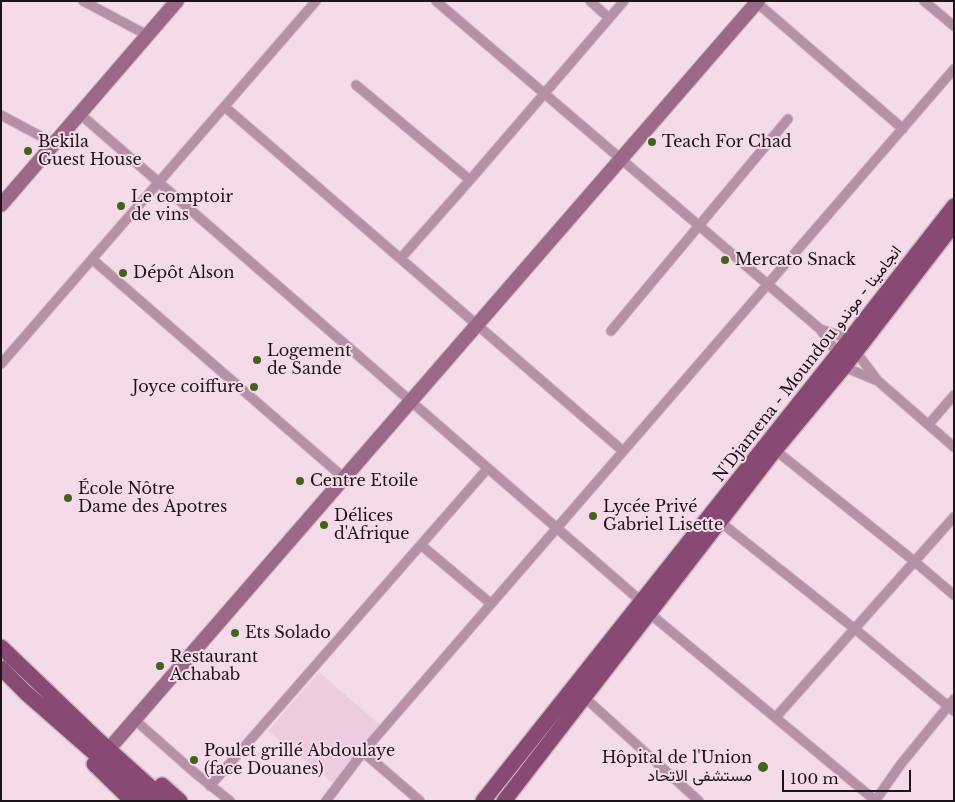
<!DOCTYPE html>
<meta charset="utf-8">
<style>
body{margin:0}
#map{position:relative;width:955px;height:802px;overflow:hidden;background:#f5dbea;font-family:"Libre Baskerville",serif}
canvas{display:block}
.frame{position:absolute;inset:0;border:2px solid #1d1419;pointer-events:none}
.scale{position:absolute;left:782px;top:770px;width:129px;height:22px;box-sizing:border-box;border:2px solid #1d1419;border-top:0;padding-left:6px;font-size:15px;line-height:18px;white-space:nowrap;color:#1d1419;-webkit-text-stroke:4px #f5dbea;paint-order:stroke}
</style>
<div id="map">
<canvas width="955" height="802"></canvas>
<div class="frame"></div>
<div class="scale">100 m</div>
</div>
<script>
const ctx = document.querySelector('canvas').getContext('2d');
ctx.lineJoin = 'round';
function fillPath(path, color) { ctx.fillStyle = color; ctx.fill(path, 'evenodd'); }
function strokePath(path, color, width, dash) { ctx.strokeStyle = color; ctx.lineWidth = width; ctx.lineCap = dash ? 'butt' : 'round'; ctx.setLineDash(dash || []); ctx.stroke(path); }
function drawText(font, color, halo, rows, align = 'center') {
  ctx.font = font + ' "Libre Baskerville",Vazirmatn,serif'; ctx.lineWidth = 4; ctx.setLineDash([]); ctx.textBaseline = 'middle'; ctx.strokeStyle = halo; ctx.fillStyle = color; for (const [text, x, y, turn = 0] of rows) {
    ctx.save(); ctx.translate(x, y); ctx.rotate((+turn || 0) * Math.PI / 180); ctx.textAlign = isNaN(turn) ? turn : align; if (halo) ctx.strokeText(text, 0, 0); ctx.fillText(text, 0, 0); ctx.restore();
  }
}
fillPath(new Path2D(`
 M319,672L380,725L333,783L268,731Z`), '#eecce0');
const street = new Path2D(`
 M83,1L147,35
 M436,1L820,329L838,354
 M590,1L609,18
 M755,1L903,129
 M924,1L954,26
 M356,85L470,180
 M225,107L623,451
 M80,114L642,602
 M1,115L55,144
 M401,258L470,180L624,1
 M92,259L344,478
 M820,329L850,339
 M611,331L788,119
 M856,352L878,381L954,447
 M1,364L316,1
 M844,367L878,381
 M929,424L954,395
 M775,450L914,561L954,595
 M719,521L855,629L954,711
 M421,545L490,603
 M649,613L876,801
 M584,697L699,801
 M776,717L954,517
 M135,720L195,773L230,801
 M363,752L420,801
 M210,786L488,468
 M326,801L363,752L954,69
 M875,801L901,764L954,699`);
const secondary = new Path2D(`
 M1,205L177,1
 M115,742L758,1`);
const primary = new Path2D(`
 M1,647L95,737L166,801
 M1,668L26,693L149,801
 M94,764L132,801
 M162,785L180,801
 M483,801L850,339L954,206
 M504,801L775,450L844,367L954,224`);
strokePath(street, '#ceb7c4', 11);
strokePath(secondary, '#ceb7c4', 16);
strokePath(primary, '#ceb7c4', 18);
strokePath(street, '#b590a6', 9);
strokePath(secondary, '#9b6888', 14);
strokePath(primary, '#884a72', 15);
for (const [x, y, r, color] of [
 [652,142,5,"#41641d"],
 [28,151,5,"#41641d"],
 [121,206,5,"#41641d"],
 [725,260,5,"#41641d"],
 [123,273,5,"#41641d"],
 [257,360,5,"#41641d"],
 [254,387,5,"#41641d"],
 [300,481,5,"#41641d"],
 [68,498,5,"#41641d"],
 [593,516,5,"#41641d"],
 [324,525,5,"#41641d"],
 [235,633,5,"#41641d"],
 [160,666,5,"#41641d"],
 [194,760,5,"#41641d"],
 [763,767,6,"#41641d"]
]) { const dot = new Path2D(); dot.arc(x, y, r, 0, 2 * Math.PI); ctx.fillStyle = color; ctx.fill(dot); strokePath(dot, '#f5dbea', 2); }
drawText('16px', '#1d1419', '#f5dbea', [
 ["Bekila",38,142],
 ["Guest House",38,160],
 ["Teach For Chad",662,142],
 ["Le comptoir",131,197],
 ["de vins",131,215],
 ["Mercato Snack",735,260],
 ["Dépôt Alson",133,273],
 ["Logement",267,351],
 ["de Sande",267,369],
 ["Joyce coiffure",244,387,"right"],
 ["Centre Etoile",310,481],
 ["École Nôtre",78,489],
 ["Dame des Apotres",78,507],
 ["Lycée Privé",603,507],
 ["Gabriel Lisette",603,525],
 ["Délices",334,516],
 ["d'Afrique",334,534],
 ["Ets Solado",245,633],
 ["Restaurant",170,657],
 ["Achabab",170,675],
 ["Poulet grillé Abdoulaye",204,751],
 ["(face Douanes)",204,769],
 ["Hôpital de l'Union",752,758,"right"],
 ["مستشفى الاتحاد",752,776,"right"]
], 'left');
drawText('16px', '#1d1419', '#f5dbea', [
 ["N'Djamena - Moundou انجامينا - موندو",808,364,-52]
]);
</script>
